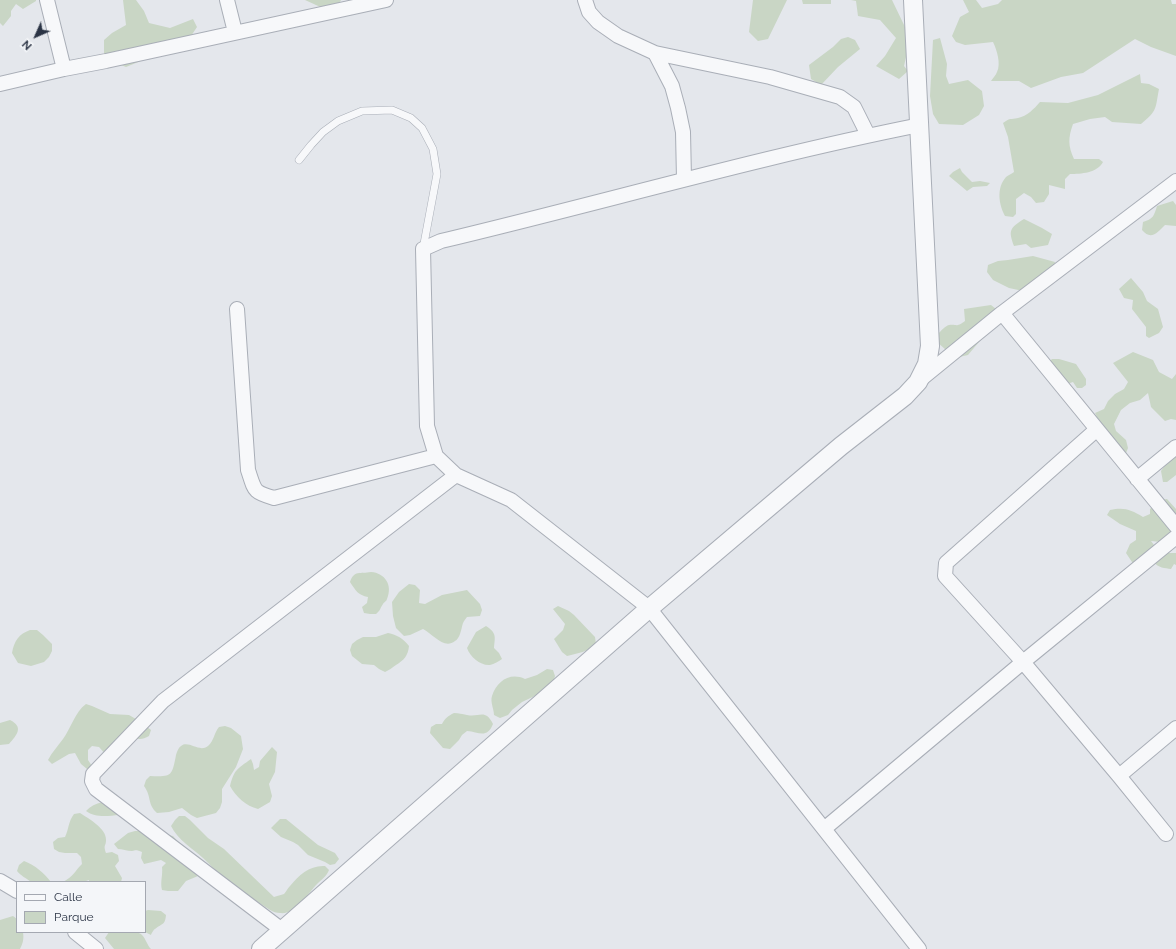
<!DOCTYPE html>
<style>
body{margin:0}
#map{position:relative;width:1176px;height:949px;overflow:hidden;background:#e4e7ec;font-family:Raleway,sans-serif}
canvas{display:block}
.legend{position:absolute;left:16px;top:881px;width:130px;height:52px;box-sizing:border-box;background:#f4f6f9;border:1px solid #a4a8b1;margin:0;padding:5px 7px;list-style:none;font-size:12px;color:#2b3445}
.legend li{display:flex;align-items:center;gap:8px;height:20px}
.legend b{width:20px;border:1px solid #a4a8b1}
.north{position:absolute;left:16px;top:16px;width:40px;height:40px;-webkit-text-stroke:3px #f4f6f9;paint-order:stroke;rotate:225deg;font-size:11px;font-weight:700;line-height:16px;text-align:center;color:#2b3445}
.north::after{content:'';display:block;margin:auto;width:14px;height:18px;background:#2b3445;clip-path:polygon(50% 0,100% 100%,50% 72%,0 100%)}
</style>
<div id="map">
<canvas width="1176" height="949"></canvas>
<ul class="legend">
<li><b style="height:5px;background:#f7f8fa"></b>Calle</li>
<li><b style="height:11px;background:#c9d6c5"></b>Parque</li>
</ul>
<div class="north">N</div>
</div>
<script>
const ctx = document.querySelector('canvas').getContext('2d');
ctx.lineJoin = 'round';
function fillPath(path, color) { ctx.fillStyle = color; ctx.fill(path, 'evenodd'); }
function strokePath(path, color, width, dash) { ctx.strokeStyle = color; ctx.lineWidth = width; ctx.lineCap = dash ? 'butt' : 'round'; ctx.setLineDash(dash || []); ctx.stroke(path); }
fillPath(new Path2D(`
 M0,0H36V1L23,9L16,4L11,11V16L3,26L0,23Z
 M123,0H136L144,11L149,23L170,28L193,19L197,27L187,42L126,67L104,58V40L112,33L126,25Z
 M305,0H341L339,4L327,10Z
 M753,0H787L768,39L758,41L749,32Z
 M802,0H831V4H803Z
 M851,0H892L905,27L910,40L904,66L908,71L899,79L876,66L885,56L896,38L880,20L858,16L856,1Z
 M963,0H976L982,8L998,4L1002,0H1171L1172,4H1176V56L1151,47L1135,39L1083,73L1061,77L1031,88L1019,81H991C993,78 996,75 997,72C1001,64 997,50 993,42L965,45L956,42L952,36L960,17L969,12Z
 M848,37L855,40L860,49L838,67L821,85L811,79L809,65L833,47L841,39Z
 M940,38L947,64L946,76L949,84L968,80L982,91L984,106L979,115L963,125L939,124L933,114L930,96L933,40Z
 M1140,74L1141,83L1149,84L1159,89C1155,109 1158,110 1141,124L1112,122L1105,117L1090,119L1073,124C1068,138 1068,146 1074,159H1099L1103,162C1097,173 1081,174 1070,174L1065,179V189L1049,185V194L1044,202L1036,203L1031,197L1024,193L1016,199V214L1013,217L1005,216C999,205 996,188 1006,177C1008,175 1012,174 1014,172L1008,137L1003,123C1011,117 1010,120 1018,118C1027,116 1034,109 1040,102L1068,103L1098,95Z
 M960,168L962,172L972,182L980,181L990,183L987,186L973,187L967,191L949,176L953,172Z
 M1173,201L1176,205V226L1165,225C1158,232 1151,241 1142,230L1143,222C1153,219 1154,216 1157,206Z
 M1024,219L1042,228L1052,234L1048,245L1031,248L1026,244L1014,246C1008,230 1010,228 1024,219Z
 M1033,256L1055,262L1050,282L1023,291L1009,288L993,280L987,272L988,265L998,261L1008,260Z
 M1131,278L1143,292L1147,301L1158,309L1163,327L1159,333L1149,338L1146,336V327L1132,309L1133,300L1124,298L1119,289Z
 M991,305L996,309L984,336L968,355L955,358L937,342L938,334C941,331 945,326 949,325C958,324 955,328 965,321L964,309Z
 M1133,352L1153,360L1159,372L1172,379L1176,374V420L1171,419L1165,421L1151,407L1148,393L1140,400L1130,403L1121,410L1114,424L1116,431L1126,440L1128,448L1126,453L1121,454L1104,431L1095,413L1104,409L1108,401L1115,394L1124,389L1128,382L1113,363Z
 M1052,359H1059L1076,364L1086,379V385L1082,388H1077L1073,382L1064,385L1047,364Z
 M1176,456V475L1167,482H1163L1161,471L1166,464Z
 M1167,499L1176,509V547L1161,542L1151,541L1154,545L1155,550L1166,553H1176V565L1174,564L1171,569C1165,568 1158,568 1154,562L1134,565L1126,553L1130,544L1136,540V531L1120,524L1107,515L1110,510C1125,507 1131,510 1143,517L1150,514V509L1160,500Z
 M371,572C385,573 393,585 387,599C386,602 385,601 383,604C380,608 381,610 376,614H370L364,613L362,607L367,603L368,597C358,595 356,591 350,582C354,570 360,574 371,572Z
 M409,584L415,585L420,590L419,603L425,604L442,595L467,590L480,604L482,610L480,616L467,617C461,624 463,626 460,634C459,637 457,640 455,641C444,650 433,634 423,629L410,635L404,636L396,628L393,616L392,602L399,592Z
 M558,606L569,611L574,615L595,637L596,644C588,652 578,653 567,656L562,652L554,639L563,630L565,624L553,609Z
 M486,626C497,633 495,637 494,648L499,653L502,659C499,661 494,664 490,665C481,666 470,657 467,648L476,632Z
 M30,630H37L43,635L52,644V651L49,657L44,662L31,666L18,663L12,653C14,641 19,634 30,630Z
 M388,633C397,635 403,638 409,646C408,656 404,660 396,665C392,668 389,670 385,672L379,669L374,665L362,664L352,656L350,650L352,644L357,640L363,637H376Z
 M547,669L553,670L555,676L553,683L539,694L522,702L512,710L508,715L500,718L494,715C494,709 490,702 492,696C497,681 510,672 525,679L537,675Z
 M86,704L92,706L110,714L129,715L141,722L151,730L149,736C142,740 138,740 130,736L107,756L99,747L92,746L88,750V760L92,766L87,769L81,764L75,753L69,754L52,764L48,760C52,752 58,746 63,739C71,728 75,712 86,704Z
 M454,713C459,713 462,714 467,715C479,718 485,708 493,724C487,739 479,732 467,731L462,735L459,740L450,749L443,748L430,733L431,727L436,724H442C445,718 448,716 454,713Z
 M10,720C24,727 17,735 9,744L0,745V723Z
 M225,726L231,728L241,736L243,749L236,767L222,789V802L220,808L216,813L197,818L191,815L182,808L169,812L157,813C147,804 152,797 144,786L146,780L150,776C172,777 172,776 176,755C177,752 178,748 181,746C189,740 199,753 208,746C214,741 214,733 219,727Z
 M272,747L277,752L275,772L269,784L272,796L270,802L258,809C246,806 236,797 230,786C234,770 237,769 251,759L253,764L254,770L259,767L260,761Z
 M121,800L127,804L137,812L134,826L128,823L119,815C108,816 95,818 86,811C95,801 108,801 121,800Z
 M80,813C88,818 107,829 106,840C106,847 103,844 106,853L112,852L118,855L119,861L115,866L122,878L121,882H89V880L83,882H63C74,876 74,872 82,864L81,857L77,853H65L59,852L54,849L53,842L58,838L65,837C69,829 68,822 74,814Z
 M179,816H185L190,820L208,838L224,849L274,897C277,896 281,895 284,894C286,892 287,889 290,886C299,875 310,865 325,866L329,870C326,877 322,879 317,884C308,893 296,915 280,913C273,913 267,908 261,904C249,898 237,891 227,882C219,875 212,866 203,858C192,848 178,840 171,826L175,820Z
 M280,819H286L318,845L335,853L339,859L335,864L330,865L325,862L308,855L298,845L293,842L281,837L271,828Z
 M135,831H148L173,836L182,846L199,857L202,864L201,870L198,876L186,881L178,891H168L162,890C160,882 163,875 162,867L166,863L161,860L144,864L141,858L142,852C137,850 136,850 132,851C127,851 122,849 118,849L114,844L128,833Z
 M24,861C35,865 44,873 51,882H31C26,878 21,876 17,871L19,865Z
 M148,910L161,911L166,915C165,925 163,923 155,929C154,929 151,934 151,935L145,932V911Z
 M13,916L17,919V932H23C24,939 23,943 20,949H0V920Z
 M109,932C116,932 138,930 142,935C146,939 147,945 151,949H114L105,938Z`), '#c9d6c5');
const service = new Path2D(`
 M299,160L311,145L323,132L338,121L362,111L392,110L411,118L422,128L433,149L437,174L423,249`);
const minor = new Path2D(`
 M47,0L64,69
 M227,0L235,32
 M585,0L589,12L598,22L618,36L655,53L770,77L840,97L854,107L868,135
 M655,53L672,86L678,108L683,132L684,179
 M0,84L64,69L106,61L386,0
 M237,309L248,470C255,491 253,492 274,498L436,456
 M1002,313L1176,526
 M921,379L1002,313L1176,181
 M1096,430L946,563L945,576L1023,662L1119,776L1166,834
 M1137,479L1176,447
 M1119,776L1176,728
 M824,829L1023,662L1176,537
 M0,881L17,891
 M282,930L96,789L92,781L93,774L163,701L456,475
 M75,932L96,949
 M919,949L649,608L511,500L456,475L436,456L427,426L423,249L441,241C601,203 759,157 920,125`);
const tertiary = new Path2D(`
 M261,949L645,612L841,446L905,396L918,382L927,364L930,346L913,0`);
strokePath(service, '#a9aeb7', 8);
strokePath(minor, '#a9aeb7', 16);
strokePath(tertiary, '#a9aeb7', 20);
strokePath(service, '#f7f8fa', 7);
strokePath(minor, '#f7f8fa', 14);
strokePath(tertiary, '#f7f8fa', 18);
</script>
